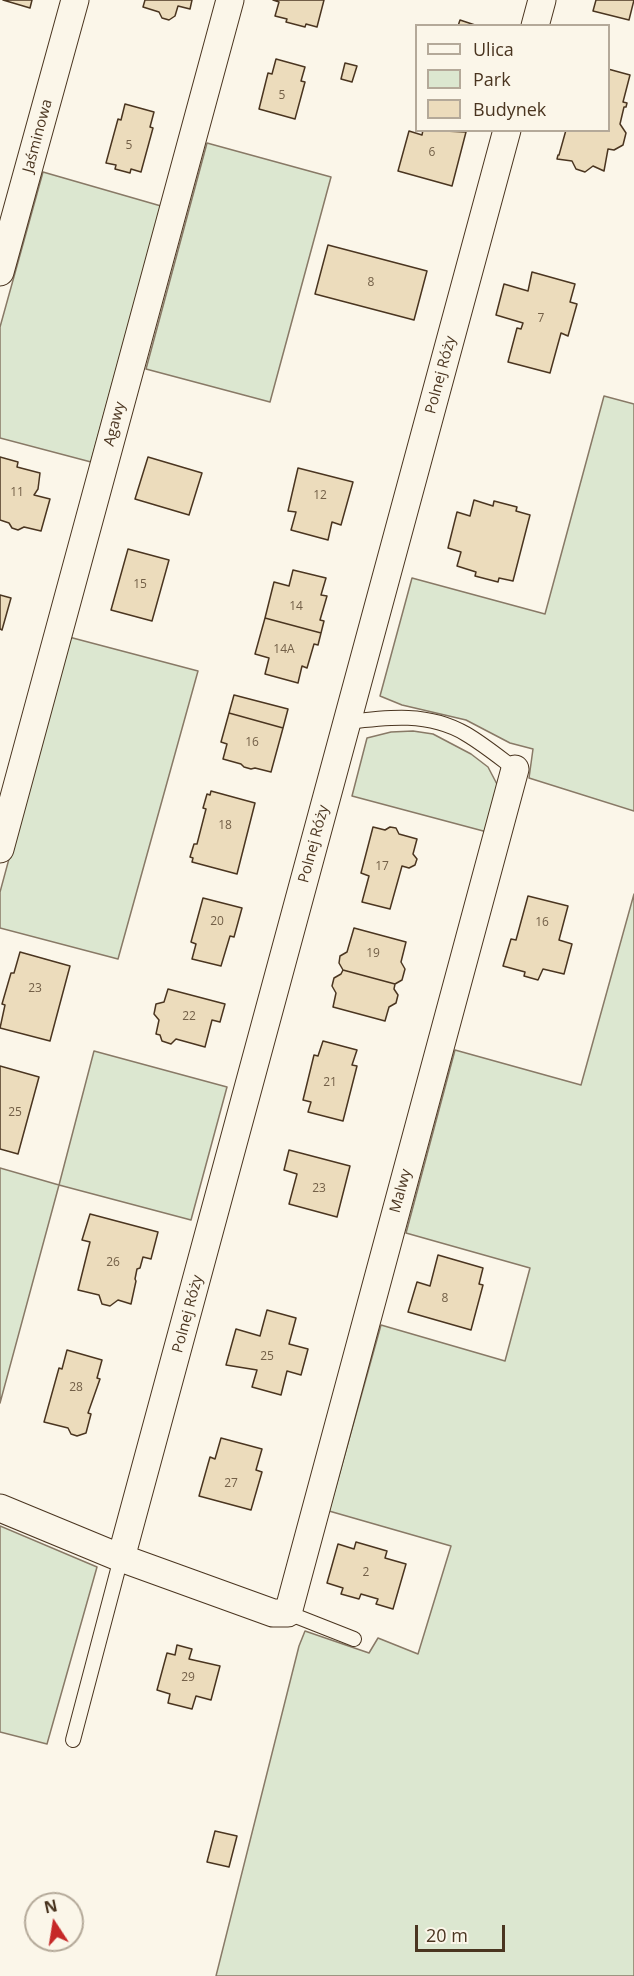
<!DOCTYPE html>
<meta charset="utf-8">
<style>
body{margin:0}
#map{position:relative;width:634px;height:1976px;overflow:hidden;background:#fbf6e9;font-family:"Open Sans",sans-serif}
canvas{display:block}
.legend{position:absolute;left:415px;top:24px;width:195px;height:108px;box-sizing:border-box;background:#fbf6e9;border:2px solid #b4a999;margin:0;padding:8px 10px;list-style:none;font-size:18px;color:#4a3520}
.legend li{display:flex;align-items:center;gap:12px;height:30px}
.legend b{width:30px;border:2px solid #b4a999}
.north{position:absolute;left:24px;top:1892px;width:60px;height:60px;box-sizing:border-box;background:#fbf6e9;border:2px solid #b4a999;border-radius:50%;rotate:348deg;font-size:16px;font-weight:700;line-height:24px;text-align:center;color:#4a3520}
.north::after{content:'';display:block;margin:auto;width:21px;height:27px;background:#c62828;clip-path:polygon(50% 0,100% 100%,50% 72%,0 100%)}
.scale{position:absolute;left:415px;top:1925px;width:90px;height:27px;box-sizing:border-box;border:3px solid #4a3520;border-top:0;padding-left:8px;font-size:18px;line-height:21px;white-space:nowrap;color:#4a3520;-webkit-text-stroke:4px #fbf6e9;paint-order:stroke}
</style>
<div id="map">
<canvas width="634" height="1976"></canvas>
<ul class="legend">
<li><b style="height:8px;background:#fbf6e9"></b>Ulica</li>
<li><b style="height:16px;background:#dce7d0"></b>Park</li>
<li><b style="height:16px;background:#ecdcbc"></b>Budynek</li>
</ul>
<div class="north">N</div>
<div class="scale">20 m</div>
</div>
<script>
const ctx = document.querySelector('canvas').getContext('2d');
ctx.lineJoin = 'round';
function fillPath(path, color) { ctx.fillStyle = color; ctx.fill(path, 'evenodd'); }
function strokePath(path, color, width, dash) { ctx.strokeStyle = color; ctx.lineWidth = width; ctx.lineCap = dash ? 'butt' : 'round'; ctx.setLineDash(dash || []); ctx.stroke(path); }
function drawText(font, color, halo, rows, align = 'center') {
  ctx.font = font + ' "Open Sans",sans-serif'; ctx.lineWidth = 4.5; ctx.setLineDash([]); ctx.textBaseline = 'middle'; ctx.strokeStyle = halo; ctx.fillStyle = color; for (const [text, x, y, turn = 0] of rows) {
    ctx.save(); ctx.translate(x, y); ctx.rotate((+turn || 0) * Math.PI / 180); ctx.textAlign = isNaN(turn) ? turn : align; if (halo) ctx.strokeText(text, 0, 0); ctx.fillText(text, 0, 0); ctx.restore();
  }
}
const green = new Path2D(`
 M207,143L331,177L270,402L146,369Z
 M43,172L161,206L91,462L0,438V327Z
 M604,396L634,404V811L529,778L533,749L510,743L466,720L402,705L380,696L412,578L545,614Z
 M69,637L198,671L118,959L0,928V892Z
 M413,731L433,734L471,754L488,767L499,788L487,832L352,796L367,738L391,732Z
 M634,894V1976H216L299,1646L305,1631L369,1653L378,1638L418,1654L451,1546L329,1511L381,1325L505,1361L530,1268L406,1233L455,1050L581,1085Z
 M94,1051L227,1087L191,1220L59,1185L0,1403V1168L59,1185Z
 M0,1526L97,1567L47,1744L0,1732Z`);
fillPath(green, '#dce7d0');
strokePath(green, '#887966', 1.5);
const building = new Path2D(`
 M3,0H32L30,8Z
 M145,0H192L190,9L178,6L175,16L169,20L162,18L159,12L143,7Z
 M273,0H324L317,27L306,24L305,27L286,22L287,19L275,16L279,2Z
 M596,0H634L629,20L593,11Z
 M460,20L478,26H458Z
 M276,59L305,67L301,81L305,82L295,119L259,109L268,73L272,74Z
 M345,63L357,66L352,82L341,79Z
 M608,69L630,75L623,102L627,103L626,107H624L620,124L626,133L623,145L614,150L608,149L604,171L593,166L585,172L576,169L572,161L557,159L558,155H559L566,130H608Z
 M125,104L154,112L150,127L153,128L141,172L131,169L130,173L115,169L116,165L106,163L118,119L121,120Z
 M423,130L466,132L452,186L398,171L409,131L422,135Z
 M328,245L427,271L414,320L315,294Z
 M532,272L575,284L570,302L577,304L568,336L561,333L550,373L508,362L517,328L521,329L523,323L496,315L504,284L528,291Z
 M0,457L18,462L17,467L40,473L38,489L34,495L50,499L41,531L24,527L18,530L12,528L9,523L0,520Z
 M148,457L202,473L189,515L135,499Z
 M298,468L353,482L341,525L332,522L328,540L291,530L296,512L288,511Z
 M474,500L493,506L494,501L517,507L516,511L530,515L513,581L499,578L498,582L475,576L476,572L457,566L461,552L448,548L457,512L470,516Z
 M128,549L169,560L152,621L111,610Z
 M293,570L326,578L321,595L327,596L320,620L324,621L321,633L265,618L274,582L289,586Z
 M0,595L11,598L2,630L0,629Z
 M265,618L321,633L318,645L314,644L307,668L302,666L298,683L265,674L269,658L255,654Z
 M234,695L288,709L283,728L229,713Z
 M229,713L283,728L271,772L255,768L251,769L244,767L241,764L223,759L227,744L221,742Z
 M211,791L255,803L237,874L192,862L193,858L190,857L194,844H197L206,809L203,808L207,794L210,795Z
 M373,827L385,830L390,827L396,828L399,834L417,839L413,854L417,859L415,865L409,868L402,866L390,909L362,902L369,876L361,873Z
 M528,896L568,906L559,940L572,944L564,974L543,969L538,980L524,976L525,972L503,966L511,939L516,940Z
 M203,898L242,908L234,937L230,936L221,966L192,959L196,944L191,942Z
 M354,928L406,942L401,962L405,969L402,980L395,984L343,970L339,963L340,956L347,952Z
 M20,952L70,966L50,1041L0,1028L5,1005L2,1004L11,973H14Z
 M343,970L395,984L394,989L398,995L396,1003L389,1007L385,1021L333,1007L336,993L332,986L334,978L341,974Z
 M168,989L225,1004L220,1022L212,1020L205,1047L176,1039L171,1044L162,1041L160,1035L156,1034L159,1020L154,1014L156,1004L164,1002Z
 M323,1041L357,1050L352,1065L357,1066L343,1121L308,1112L311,1102L303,1100L314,1055L318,1056Z
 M0,1066L39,1077L18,1154L0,1149Z
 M289,1150L350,1166L337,1217L289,1204L297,1174L284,1170Z
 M90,1214L158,1232L151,1259L143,1257L140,1268L137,1269L135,1279L136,1281L131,1304L118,1300L110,1306L102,1304L99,1295L78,1290L90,1242L82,1240Z
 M438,1255L483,1268L479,1284L483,1285L471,1330L408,1312L417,1282L430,1286Z
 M267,1310L296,1318L289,1344L308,1349L301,1375L287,1371L281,1395L252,1387L257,1370L226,1365L236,1329L260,1336Z
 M67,1350L102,1360L97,1378L100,1379L88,1413L91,1414L86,1433L77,1436L71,1434L68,1428L44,1422L59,1368L62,1369Z
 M221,1438L262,1449L256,1470L262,1472L251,1510L199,1496L210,1457L215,1459Z
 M356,1542L387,1551L385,1558L406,1564L393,1609L376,1604L378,1599L361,1594L359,1599L341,1594L343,1588L327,1583L338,1544L354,1549Z
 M177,1645L192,1649L189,1659L220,1666L211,1700L196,1696L192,1709L168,1703L170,1694L157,1690L167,1653L175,1655Z
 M215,1831L237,1836L229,1867L207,1862Z`);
fillPath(building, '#ecdcbc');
strokePath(building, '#4a3520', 1.5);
const lane = new Path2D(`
 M348,722C388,717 429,712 466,734C483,744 499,757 515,769
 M288,1613L354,1639
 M73,1740L121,1558`);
const street = new Path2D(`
 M535,26L542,0
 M0,272L75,0
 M0,849L230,0
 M0,1508L121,1558L273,1613H288L515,769
 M121,1558L507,130`);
strokePath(lane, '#4a3520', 16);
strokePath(street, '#4a3520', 29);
strokePath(lane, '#fbf6e9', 14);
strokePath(street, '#fbf6e9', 27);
drawText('12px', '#725f47', null, [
 ["5",282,96],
 ["5",129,146],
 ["6",432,153],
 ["8",371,283],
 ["7",541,319],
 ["11",17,493],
 ["12",320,496],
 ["15",140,585],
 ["14",296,607],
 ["14A",284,650],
 ["16",252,743],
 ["18",225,826],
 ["17",382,867],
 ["20",217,922],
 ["16",542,923],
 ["19",373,954],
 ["23",35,989],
 ["22",189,1017],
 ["21",330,1083],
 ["25",15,1113],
 ["23",319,1189],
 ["26",113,1263],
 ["8",445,1299],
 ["25",267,1357],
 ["28",76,1388],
 ["27",231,1484],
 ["2",366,1573],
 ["29",188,1678]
]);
drawText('15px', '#4a3520', '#fbf6e9', [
 ["Jaśminowa",38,136,-75],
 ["Polnej Róży",441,375,-75],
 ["Agawy",115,424,-75],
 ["Polnej Róży",314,844,-75],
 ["Malwy",401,1191,-75],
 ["Polnej Róży",188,1314,-75]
]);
</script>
